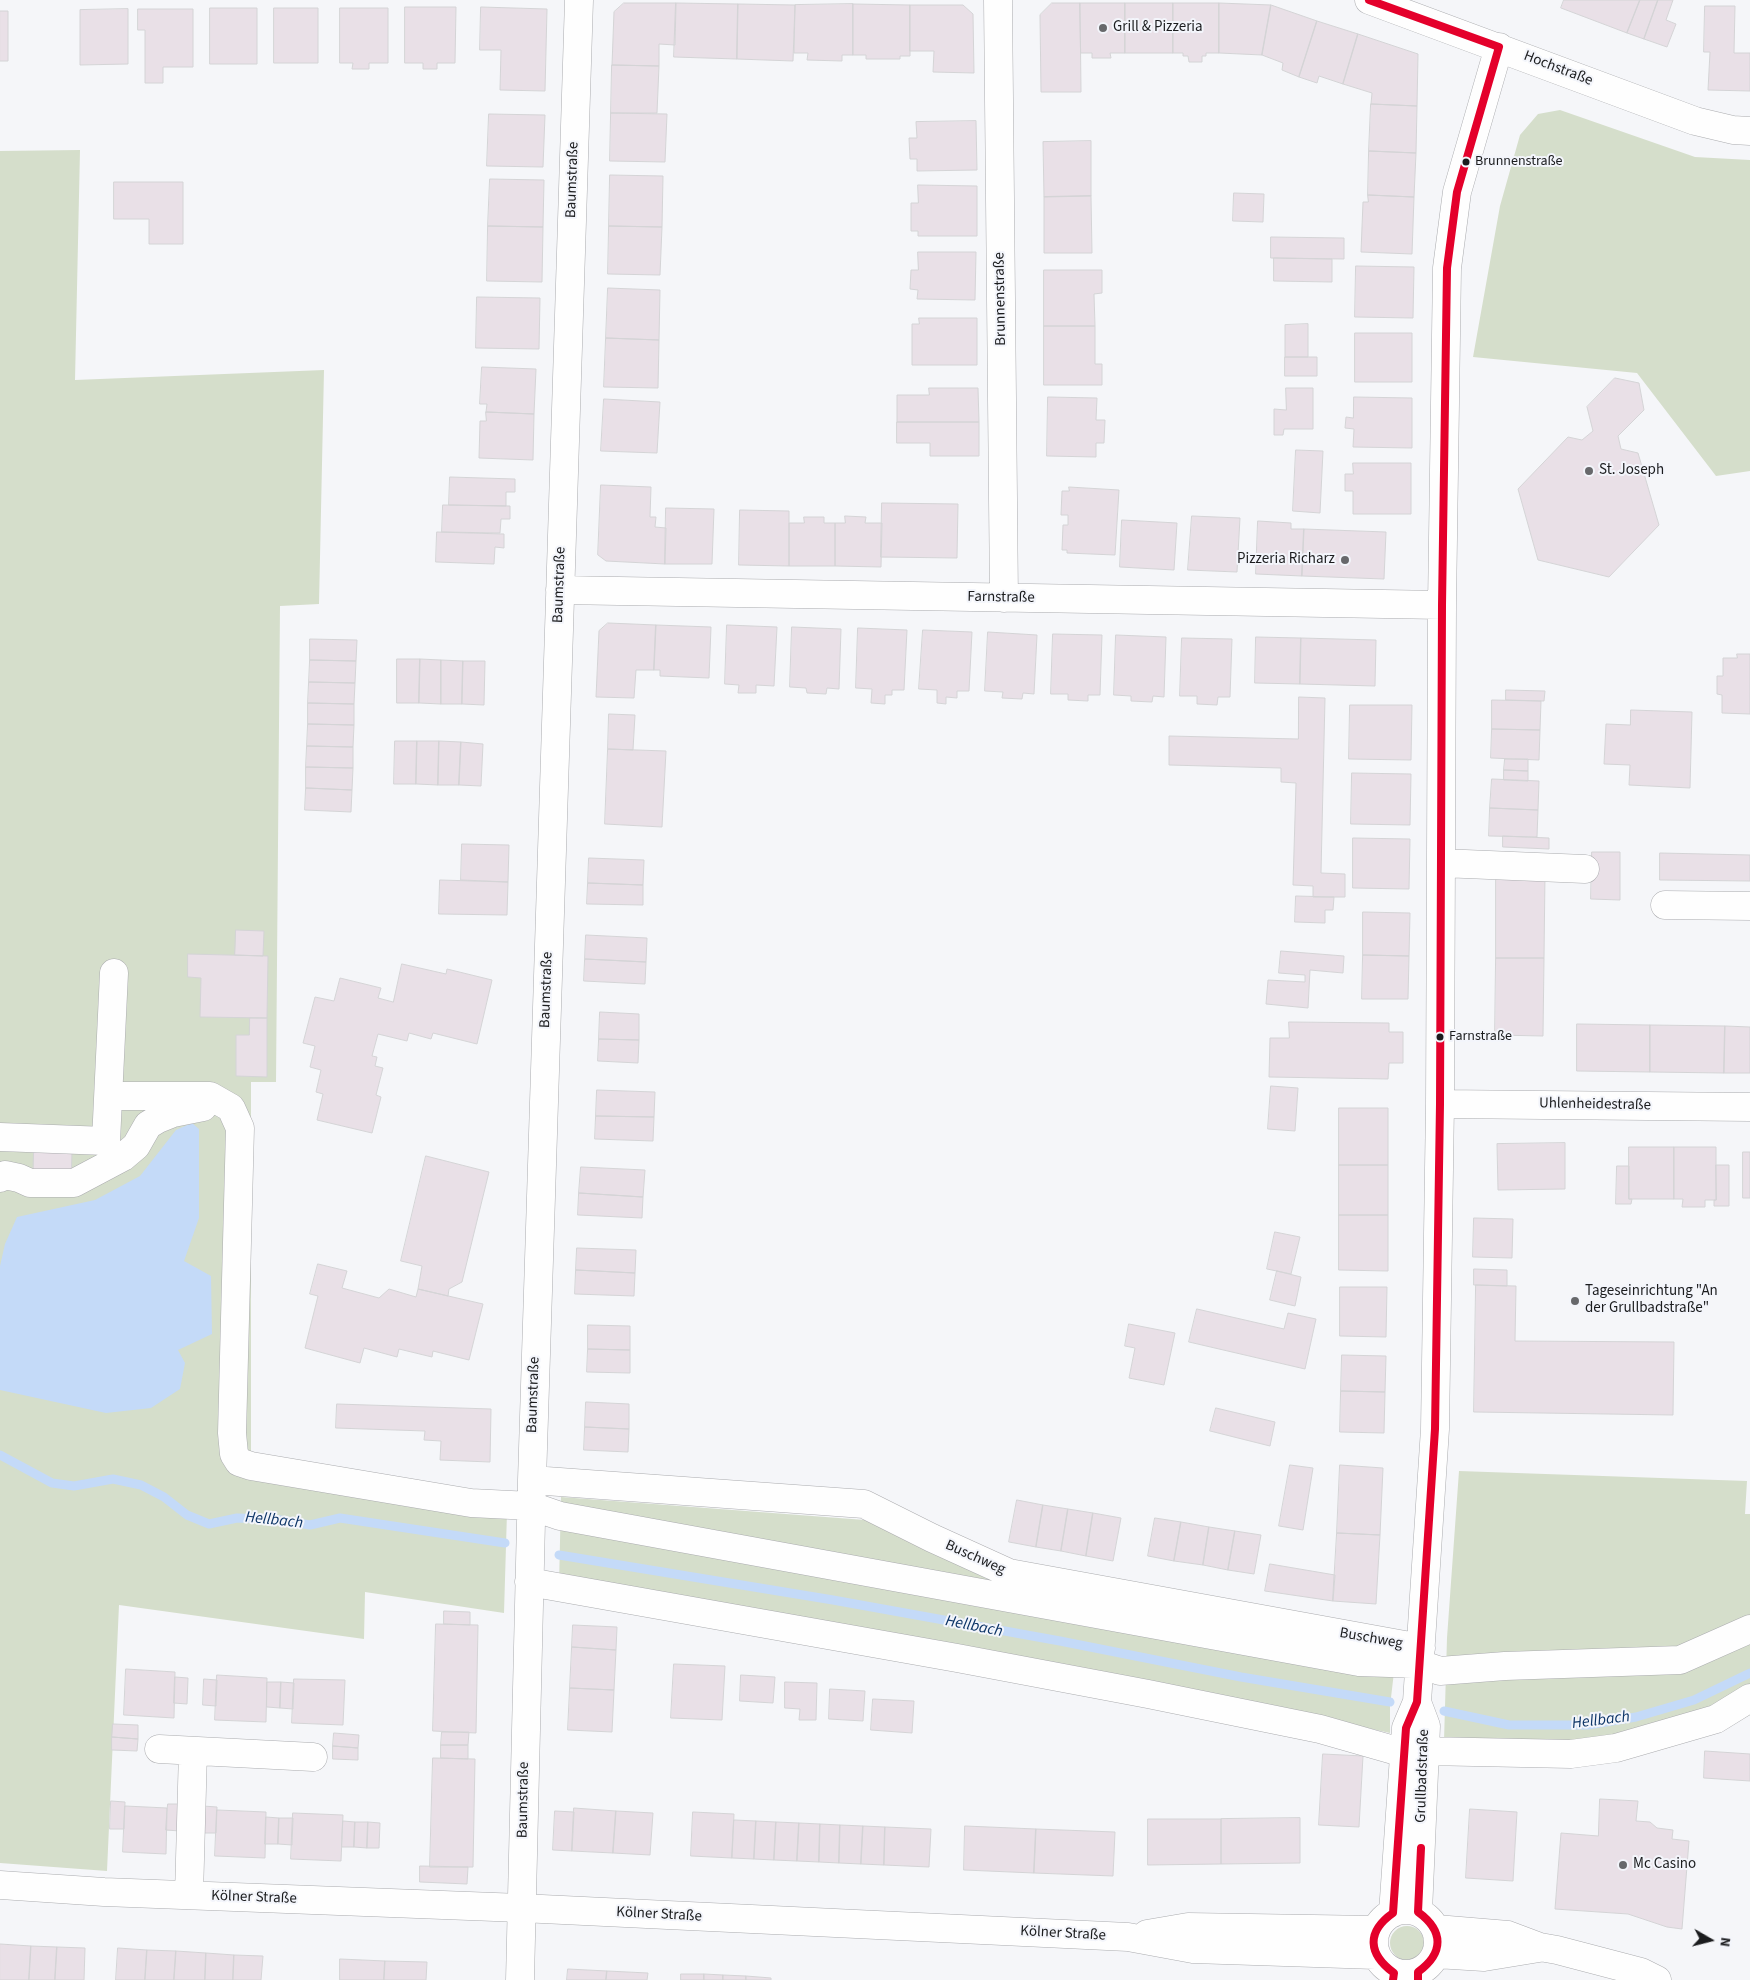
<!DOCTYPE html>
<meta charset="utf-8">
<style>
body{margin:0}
#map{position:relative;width:1750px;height:1980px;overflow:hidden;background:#f5f6f9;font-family:"Source Sans 3",sans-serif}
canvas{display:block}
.north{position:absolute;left:1685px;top:1915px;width:50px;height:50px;-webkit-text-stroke:4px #f3f5fb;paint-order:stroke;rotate:98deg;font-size:14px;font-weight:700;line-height:20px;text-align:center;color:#1b1c1e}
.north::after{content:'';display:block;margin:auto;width:18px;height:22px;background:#1b1c1e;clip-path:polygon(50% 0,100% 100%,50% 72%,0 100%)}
</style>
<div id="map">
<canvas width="1750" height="1980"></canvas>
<div class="north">N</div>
</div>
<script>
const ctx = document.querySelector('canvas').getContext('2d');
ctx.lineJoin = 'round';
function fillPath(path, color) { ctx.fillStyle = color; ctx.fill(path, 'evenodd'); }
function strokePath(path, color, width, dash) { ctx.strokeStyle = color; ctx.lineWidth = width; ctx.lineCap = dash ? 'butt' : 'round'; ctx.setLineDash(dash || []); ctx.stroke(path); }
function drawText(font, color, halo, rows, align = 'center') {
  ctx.font = font + ' "Source Sans 3",sans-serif'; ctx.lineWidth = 4; ctx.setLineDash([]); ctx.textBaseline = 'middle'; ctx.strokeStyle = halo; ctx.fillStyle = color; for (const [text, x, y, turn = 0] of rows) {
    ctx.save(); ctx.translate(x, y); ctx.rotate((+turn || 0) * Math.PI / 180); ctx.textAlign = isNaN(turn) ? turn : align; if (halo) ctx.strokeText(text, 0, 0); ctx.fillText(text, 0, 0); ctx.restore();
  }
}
fillPath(new Path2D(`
 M1560,110L1695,157L1750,160V471L1716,476L1637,373L1473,357L1500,206L1520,135L1538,114Z
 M80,150L75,380L324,370L319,604L280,606L276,1082H251V1455L507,1512L504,1613L365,1592L364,1639L119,1605L107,1871L0,1863V151Z
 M1459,1471L1747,1481L1745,1514H1750V1715L1718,1731L1667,1748L1617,1759L1444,1741L1447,1638Z
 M561,1497L865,1520L1002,1586L1394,1672L1390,1706V1733L1323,1718L559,1586Z
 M1390 1943a17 17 0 1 1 34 0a17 17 0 1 1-34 0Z`), '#d5decb');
fillPath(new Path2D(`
 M192,1123L199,1129V1218L184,1261L211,1276L212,1334L178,1350L185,1363L180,1389L151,1408L106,1413L0,1390V1266L5,1244L17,1217L95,1200L140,1176L176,1130Z`), '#c4daf8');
strokePath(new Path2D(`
 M0,1455L52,1483L74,1486L113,1479L141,1485L164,1497L187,1515L209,1524L237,1518L274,1519L310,1525L340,1518L505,1543
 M559,1555L833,1600L1060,1641L1241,1677L1390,1702
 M1444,1711L1509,1725H1588L1636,1717L1694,1700L1750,1673`), '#c4daf8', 9);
const building = new Path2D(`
 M1564,0H1640L1627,33L1561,8Z
 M1640,0H1658L1644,39L1627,33Z
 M1658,0H1673L1666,20L1676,24L1667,47L1644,39Z
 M624,3H676L675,45L659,44V66L612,65L614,12Z
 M676,3L738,4L737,59L674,57Z
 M1052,3H1080L1081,92H1041L1040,15Z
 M1080,3H1125V53H1110L1111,58H1092V53H1081Z
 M1125,3H1173V53H1125Z
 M1173,3H1219V53H1206V56H1202V62H1189L1188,56H1183V53H1173Z
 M1219,3L1271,5L1262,55L1219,53Z
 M738,4L795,5L793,61L737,59Z
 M853,4L910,5V56H900V59H866V55H853Z
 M853,4V55H842V61L807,60L808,53H794L795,5Z
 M910,5H963L973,14L974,73L933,72L934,51H910Z
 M1271,5L1317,21L1299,77L1282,70L1283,63L1262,55Z
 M1705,6H1735L1734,53H1750V91L1708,90L1710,52H1704Z
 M405,7H456L455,63H437V69H423V63H405Z
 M481,7L547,9L545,91L500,90L501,50H480Z
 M210,8H257V64H210Z
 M274,8H318V63H274Z
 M340,8H388V63H369V69H352L353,63H340Z
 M128,9V64L80,65V10Z
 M138,9H193V67H163V83H145V30H138Z
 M0,11H8V61H0Z
 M1317,21L1358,34L1343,84L1319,76L1317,83L1299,77Z
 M1358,34L1418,54L1417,106L1371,104L1372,93L1343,84Z
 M612,65L659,66L657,113H611Z
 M1371,104L1417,106L1416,153L1369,151Z
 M611,113L667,114L665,162L610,161Z
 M489,114L545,115L543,167L487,166Z
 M976,121L977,170L917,171V159H910L909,138H917L916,122Z
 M1091,141V196L1044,197L1043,142Z
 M1369,151L1416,153L1414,197L1368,195Z
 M610,175L663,176L662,227L609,226Z
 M490,179L544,180L543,227L488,226Z
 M114,182H183V244H149V219H114Z
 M918,185L977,186V236H918V231H911V203H918Z
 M1234,193L1264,194L1263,222L1233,221Z
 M1368,195L1414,197L1412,254L1361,252L1363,202H1368Z
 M1091,196L1092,253H1044V197Z
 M488,226L543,227L542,282L487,281Z
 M609,226L662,227L660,275L608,274Z
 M1271,237L1344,238V259L1271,258Z
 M918,252H976L975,300L917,299L918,290L910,289L911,270H918Z
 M1274,258L1332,259V282L1274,281Z
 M1356,266L1414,267L1413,318L1355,317Z
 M1044,270H1102V293L1094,294L1095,326H1044Z
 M608,288L660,290L659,340L606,338Z
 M477,297L540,298L539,349L476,348Z
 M919,318H977V365H912V324H919Z
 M1308,324V357H1285V325Z
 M1044,326H1095V364H1102V385H1044Z
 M1355,333H1412V382H1355Z
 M606,338L659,340L658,388L604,387Z
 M1285,357H1317V376H1285Z
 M482,367L536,369L534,414L486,412L487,404H480Z
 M1615,378L1639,383L1644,410L1618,436L1621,449L1638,453L1659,525L1609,577L1538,560L1518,489L1568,437L1582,440L1593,431L1587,407Z
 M929,388H978L979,422H897V395H929Z
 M1286,388H1313V429H1284L1283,435H1274V409L1286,410Z
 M1048,397L1097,398L1096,420H1105L1104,443H1096V457L1047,456Z
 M1354,397L1412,398V448L1353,447L1354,429L1345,428L1346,417L1353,418Z
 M604,399L660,402L657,453L601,451Z
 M486,412L534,414L533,460L479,458L480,421H486Z
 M897,422H979V456H930V443H897Z
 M1296,450L1323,451L1320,513L1293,511Z
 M1353,463H1411V514H1353V491H1345V474H1353Z
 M450,477L515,479V492H506V506L449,505Z
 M601,485L651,487L650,517H656L655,527L666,528L665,564L606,561L598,555Z
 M1069,487L1119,490L1115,555L1067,553V550H1062L1063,525H1068V515H1061L1062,491H1069Z
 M882,503L958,504L957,558L881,557Z
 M443,505L510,506V519H501L500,533L442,532Z
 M666,508L714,509L712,564H665Z
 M740,510L789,511V566L739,565Z
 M845,516L866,517L865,523H882L881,567L835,566V523H845Z
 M1192,516L1240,518L1237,572L1188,570Z
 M804,517H824V523H835V566H789V523H804Z
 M1122,520L1177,523L1174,570L1120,567Z
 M1258,521L1291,523V529H1304L1302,576L1256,574Z
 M1304,529L1386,532L1384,579L1302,576Z
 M437,532L504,534V548L495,547L494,564L436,562Z
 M608,623L656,625L654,670H636L634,698L596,697L599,631Z
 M656,625L711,627L709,678L660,676V670H654Z
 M727,625L777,627L774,686L756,685V693H738L739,685L725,684Z
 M792,627L841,629L839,689L827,688L826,694L807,693L806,688L790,687Z
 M858,628L907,630L904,690H892V695H885V704L871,703L872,689L856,688Z
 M923,630L972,632L969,691H957V698L946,697V704L937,703V690L919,689Z
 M988,632L1037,635L1034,694L1023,693L1022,699L1002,698L1003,692L985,691Z
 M1053,634L1102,635L1100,695H1088V701L1068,700V694H1051Z
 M1116,635L1166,637L1164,697L1153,696L1152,702L1131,701V696L1114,695Z
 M1256,637L1301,638L1300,684L1255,683Z
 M1182,638L1232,639L1230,697H1218L1217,705L1197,704V696H1180Z
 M1301,638L1376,640L1375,686L1300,684Z
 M310,639L357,640L356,661L310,660Z
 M1737,654H1750V714L1722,713V695L1717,694V676H1723V658H1737Z
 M397,659H420L419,703H397Z
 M420,659L441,660V704L419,703Z
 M310,660L356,661L355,683L309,682Z
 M441,660L463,661L462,704H441Z
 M463,661H485L484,705L462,704Z
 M309,682L355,683L354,704L308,703Z
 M1506,690L1545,691L1544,701L1506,700Z
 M1299,697L1325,698L1321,873L1345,874V897H1313V886L1293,885L1296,783L1281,782V768L1169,765V736L1298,739Z
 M1492,700L1541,701L1540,730L1492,729Z
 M308,703L354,704V725L308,724Z
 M1350,705H1412L1411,760L1349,759Z
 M1631,710L1692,712L1690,788L1629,785L1630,765L1604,764L1606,724L1630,725Z
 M609,714L635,715L633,750L608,749Z
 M308,724L354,725L353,747L307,746Z
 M1492,729L1540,730L1539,760L1491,758Z
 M395,741H417L416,784H394Z
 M417,741H439L438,785L416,784Z
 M439,741L461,742L459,785H438Z
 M461,742L483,744L481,786L459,785Z
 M307,746L353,747V768L306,767Z
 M608,749L666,751L662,827L605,824Z
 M1505,759H1528V771L1504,770Z
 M306,767L353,768L352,790L306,788Z
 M1504,770L1528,771V781L1504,780Z
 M1352,773L1411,774L1410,825L1351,824Z
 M1492,779L1539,781L1538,810L1490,808Z
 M306,788L352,790L351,812L305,810Z
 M1490,808L1538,810L1537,837L1489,836Z
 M1503,836L1549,838V849L1503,847Z
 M1353,838L1410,839L1409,889L1353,888Z
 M462,844L509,845L508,882L461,880Z
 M1592,852H1620V900L1591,899Z
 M1660,853L1750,855V881L1660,880Z
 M589,858L644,860L643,885L588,883Z
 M1496,872L1545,873L1544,958H1496Z
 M440,880L508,882L507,915L439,914Z
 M588,883L643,885V905L587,904Z
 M1296,896L1334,897L1333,910H1325V923L1295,922Z
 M1363,912L1410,913L1409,956L1363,955Z
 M236,930L264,931L263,956L235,955Z
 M586,935L647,938L646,962L585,959Z
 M1281,951L1344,956L1343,973L1310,970L1308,1008L1266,1004L1268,980L1305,982V975L1279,973Z
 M188,954L268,956L267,1018L200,1017L201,978L188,977Z
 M1363,955L1409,956L1408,999H1362Z
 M1496,958H1544L1543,1036L1495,1035Z
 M585,959L646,962L645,984L584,981Z
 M402,964L446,974L447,969L492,980L477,1044L433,1033L431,1039L409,1033L407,1041L378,1034L372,1056L377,1057L375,1066L383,1068L376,1095L381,1097L372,1133L317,1120L323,1094L316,1092L321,1070L310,1067L315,1046L303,1043L315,997L334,1001L340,978L381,988L378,998L393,1002Z
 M600,1012L639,1014V1040L599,1039Z
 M250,1018H267V1077L236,1076V1035H249Z
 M1289,1022L1389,1023V1032H1403V1063H1389L1388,1079L1269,1077L1270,1038H1289Z
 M1577,1024L1650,1025V1072L1577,1071Z
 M1650,1025L1725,1026L1724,1073L1650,1072Z
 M1725,1026L1750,1027V1073H1724Z
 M599,1039L639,1040L638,1063L598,1061Z
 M1271,1086L1298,1088L1295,1131L1268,1129Z
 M597,1090L655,1092L654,1117L596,1116Z
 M1339,1108H1388V1165H1339Z
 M596,1116L654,1117L653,1141L595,1139Z
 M1565,1143V1189L1498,1190L1497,1144Z
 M1629,1147H1674V1199H1629Z
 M1674,1147H1716V1200H1705V1207H1682L1683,1199H1674Z
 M34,1151L72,1152L71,1182L33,1181Z
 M1743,1152H1750V1198H1743Z
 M426,1156L489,1172L462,1282L449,1289L448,1296L418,1289L422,1266L401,1261Z
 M1339,1165H1388V1215H1339Z
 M1716,1165H1729V1206H1714V1200H1716Z
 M1617,1166H1629V1199H1632L1631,1204H1616Z
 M581,1167L645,1170L643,1197L579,1193Z
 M579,1193L643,1197L642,1218L578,1215Z
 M1339,1215H1388V1271L1339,1270Z
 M1474,1218L1513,1219L1512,1258L1473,1257Z
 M1275,1232L1300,1237L1291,1274L1267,1269Z
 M577,1248L636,1250L635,1273L576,1270Z
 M318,1264L347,1271L342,1288L379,1298L389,1289L416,1297L418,1289L483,1304L469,1360L433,1351L432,1357L399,1349L397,1357L364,1348L360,1363L305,1348L318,1296L310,1294Z
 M1474,1269L1507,1270V1286L1474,1285Z
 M576,1270L635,1273L634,1296L575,1294Z
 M1277,1271L1301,1277L1295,1306L1270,1300Z
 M1476,1285L1516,1286L1515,1341L1674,1342L1673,1415L1474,1412Z
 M1340,1287H1387L1386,1337L1340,1336Z
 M1197,1309L1284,1329L1288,1313L1316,1319L1305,1369L1189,1342Z
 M1129,1324L1175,1333L1164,1385L1129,1378L1135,1348L1125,1346Z
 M588,1325L630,1326V1350L588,1349Z
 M588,1349L630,1350V1373L587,1372Z
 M1342,1355L1386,1356L1385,1392L1341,1391Z
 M1341,1391L1385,1392L1384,1433L1340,1432Z
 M586,1402L629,1404V1429L585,1427Z
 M337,1404L491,1409L490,1462L440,1460L441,1441L424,1440L425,1431L336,1428Z
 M1216,1408L1275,1422L1270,1446L1210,1431Z
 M585,1427L629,1429L628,1452L584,1450Z
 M1290,1465L1313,1468L1303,1530L1279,1526Z
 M1340,1465L1383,1468L1380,1535L1337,1533Z
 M1017,1500L1043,1505L1036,1547L1009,1542Z
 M1043,1505L1068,1509L1061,1551L1036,1547Z
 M1068,1509L1093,1513L1086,1556L1061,1551Z
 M1093,1513L1121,1518L1113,1561L1086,1556Z
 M1155,1518L1181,1522L1174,1561L1148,1556Z
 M1181,1522L1209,1527L1203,1565L1174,1561Z
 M1209,1527L1235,1531L1228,1570L1203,1565Z
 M1235,1531L1261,1535L1254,1574L1228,1570Z
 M1337,1533L1380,1535L1376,1604L1333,1601Z
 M1270,1564L1335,1575L1333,1601L1265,1591Z
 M444,1611L470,1612V1625L444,1624Z
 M436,1624L478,1625L476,1733L433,1731Z
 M573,1625L617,1627L616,1650L572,1647Z
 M572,1647L616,1650L614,1690L570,1688Z
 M674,1664L725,1666L722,1720L671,1718Z
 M126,1669L175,1672L174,1718L124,1715Z
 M217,1675L267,1678L266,1722L215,1720Z
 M741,1675L775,1677L773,1703L740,1701Z
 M175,1677L188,1678L187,1704L174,1703Z
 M204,1679L217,1680L216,1706L203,1705Z
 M294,1679L345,1680L343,1725L292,1723Z
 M267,1682H281L280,1708L267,1707Z
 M281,1682L294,1683L293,1709L280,1708Z
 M785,1682L817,1683L816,1720H799L800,1709L785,1708Z
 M570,1688L614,1690L612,1732L568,1730Z
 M830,1689L865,1691L863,1721L829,1719Z
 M873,1699L914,1701L912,1733L871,1730Z
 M113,1724L138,1725V1739L112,1737Z
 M442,1732H469L468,1745H441Z
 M334,1733L359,1735L358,1748L333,1746Z
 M112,1737L138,1739L137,1751L112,1750Z
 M441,1745H468V1759L441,1758Z
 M333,1746L358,1748V1760L333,1759Z
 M1705,1751L1750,1754V1781L1704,1778Z
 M1323,1754L1363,1756L1359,1827L1319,1825Z
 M433,1758L475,1759L473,1867H430Z
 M1600,1799L1638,1801L1636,1821L1650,1822L1657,1828L1673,1830L1672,1839L1689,1841L1682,1929L1667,1927L1628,1914L1555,1909L1561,1833L1598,1836Z
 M111,1801L125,1802L124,1829H110Z
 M168,1804H181L180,1831L166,1830Z
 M125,1806L167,1808L166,1854L123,1852Z
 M203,1806L217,1807L216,1833H202Z
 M574,1808L616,1811L613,1853L572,1851Z
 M1470,1809L1517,1812L1513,1881L1466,1878Z
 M217,1810L266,1812L265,1858L215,1856Z
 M555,1811L574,1812L572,1851L553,1850Z
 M616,1811L653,1813L650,1855L613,1853Z
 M693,1812L734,1814L732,1858L691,1856Z
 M293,1813L343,1815L341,1861L291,1859Z
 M266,1817L279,1818L278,1844H265Z
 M279,1818H293L292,1845L278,1844Z
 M1300,1818V1863L1221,1864V1819Z
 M1148,1819H1221V1864L1148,1865Z
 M734,1820L756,1821L754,1859L732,1858Z
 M343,1821L355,1822L354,1847H342Z
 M756,1821L776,1822L774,1860L754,1859Z
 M355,1822H368L367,1848L354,1847Z
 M368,1822L380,1823L379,1848H367Z
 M776,1822L799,1823L797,1861L774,1860Z
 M799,1823L820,1824L819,1862L797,1861Z
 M820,1824L840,1825L839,1863L819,1862Z
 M840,1825L863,1826L861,1864L839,1863Z
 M863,1826L885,1827L884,1865L861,1864Z
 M965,1826L1036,1829L1034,1873L964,1870Z
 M885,1827L931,1829L929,1867L884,1865Z
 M1036,1829L1115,1832L1113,1876L1034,1873Z
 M420,1866L468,1867L467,1884L420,1882Z
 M0,1944L31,1946L29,1980H0Z
 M31,1946L57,1947L55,1980H29Z
 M57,1947L85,1948L84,1980H55Z
 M118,1948L147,1950L145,1980H116Z
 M147,1950L176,1951L174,1980H145Z
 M176,1951L206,1953L205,1980H174Z
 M206,1953L234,1955L233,1980H205Z
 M234,1955L263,1956L261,1980H233Z
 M340,1959L385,1961L384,1980H340Z
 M385,1961L427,1962L426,1980H384Z
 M568,1969L607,1971L606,1980H567Z
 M607,1971L648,1973L647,1980H606Z
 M681,1974H704V1980H681Z
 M704,1974L723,1975V1980H704Z
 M723,1975L746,1976V1980H723Z
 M746,1976L771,1978V1980H746Z`);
fillPath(building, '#e9e0e7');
strokePath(building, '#d4d4d6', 1);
const minor = new Path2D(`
 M998,0L1004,598
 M1369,0L1695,121L1733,130L1750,131
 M560,590L1442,605
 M1441,863L1585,869
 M1665,905L1750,906
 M109,1096H210L231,1108L240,1128L232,1433L234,1454L239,1462L251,1466L471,1503L531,1506L560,1516L1359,1662L1420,1664L1440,1671L1505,1666L1680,1660L1750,1629
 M1440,1104L1750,1107
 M0,1137L106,1141L114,973
 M0,1178L5,1175L19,1178L30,1183H74L123,1157L136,1146L148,1125L158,1119L173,1113L203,1107
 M532,1480L864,1504L932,1538L1009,1573L1421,1648
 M529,1582L957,1658L1148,1694L1320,1729L1404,1753
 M1417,1702L1426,1726L1418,1912
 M159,1749L313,1757
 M1425,1751L1571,1754L1616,1748L1716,1719L1750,1698
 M0,1885L104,1892L521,1908L1128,1937L1193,1949L1376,1955
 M189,1895L193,1751
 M1374 1942a32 32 0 1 1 64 0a32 32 0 1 1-64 0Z
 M1393,1913L1406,1728L1417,1702L1435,1429L1440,1104L1442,605L1447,268L1457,192L1499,47
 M1436,1929L1508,1935L1540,1947L1557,1950L1641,1972L1657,1980
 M1147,1934L1188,1927L1375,1930
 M1436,1954L1484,1957L1539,1948
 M520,1980L532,1480L579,0`);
strokePath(minor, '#abacaf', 29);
strokePath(minor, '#fefefe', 28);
strokePath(new Path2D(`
 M1369,0L1499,47
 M1393,1980L1394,1973C1368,1954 1366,1932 1393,1913L1406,1728L1417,1702L1435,1429L1440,1104L1442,605L1447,268L1457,192L1499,47
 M1418,1980V1972C1444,1953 1444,1931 1418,1912L1421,1848`), '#e4002b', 8);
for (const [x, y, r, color] of [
 [1103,28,5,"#67686b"],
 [1466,162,4.5,"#1b1c1e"],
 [1589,471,5,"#67686b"],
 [1345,560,5,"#67686b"],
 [1440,1037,4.5,"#1b1c1e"],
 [1575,1301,5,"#67686b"],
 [1623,1865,5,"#67686b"]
]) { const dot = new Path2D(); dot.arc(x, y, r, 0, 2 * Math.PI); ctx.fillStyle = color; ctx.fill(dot); strokePath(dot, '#f3f5fb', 2); }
drawText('14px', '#1b1c1e', '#f3f5fb', [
 ["Brunnenstraße",1475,162],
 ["Farnstraße",1449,1037]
], 'left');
drawText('15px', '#1b1c1e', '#f3f5fb', [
 ["Grill & Pizzeria",1113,28],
 ["St. Joseph",1599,471],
 ["Pizzeria Richarz",1335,560,"right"],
 ["Tageseinrichtung \"An",1585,1292],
 ["der Grullbadstraße\"",1585,1309],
 ["Mc Casino",1633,1865]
], 'left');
drawText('15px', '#1b1c1e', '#f3f5fb', [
 ["Hochstraße",1558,69,21],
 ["Baumstraße",573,180,-88],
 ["Brunnenstraße",1001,299,-91],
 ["Baumstraße",560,585,-88],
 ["Farnstraße",1001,598,1],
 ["Baumstraße",547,990,-88],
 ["Uhlenheidestraße",1595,1105,1],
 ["Baumstraße",534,1395,-88],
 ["Buschweg",975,1558,24],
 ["Buschweg",1371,1639,10],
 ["Grullbadstraße",1423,1776,-88],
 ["Baumstraße",524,1800,-89],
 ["Kölner Straße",254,1898,2],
 ["Kölner Straße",659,1915,3],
 ["Kölner Straße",1063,1934,3]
]);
drawText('italic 16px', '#0c3466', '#f3f5fb', [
 ["Hellbach",274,1521,6],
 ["Hellbach",974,1627,11],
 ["Hellbach",1601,1721,-7]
]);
</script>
